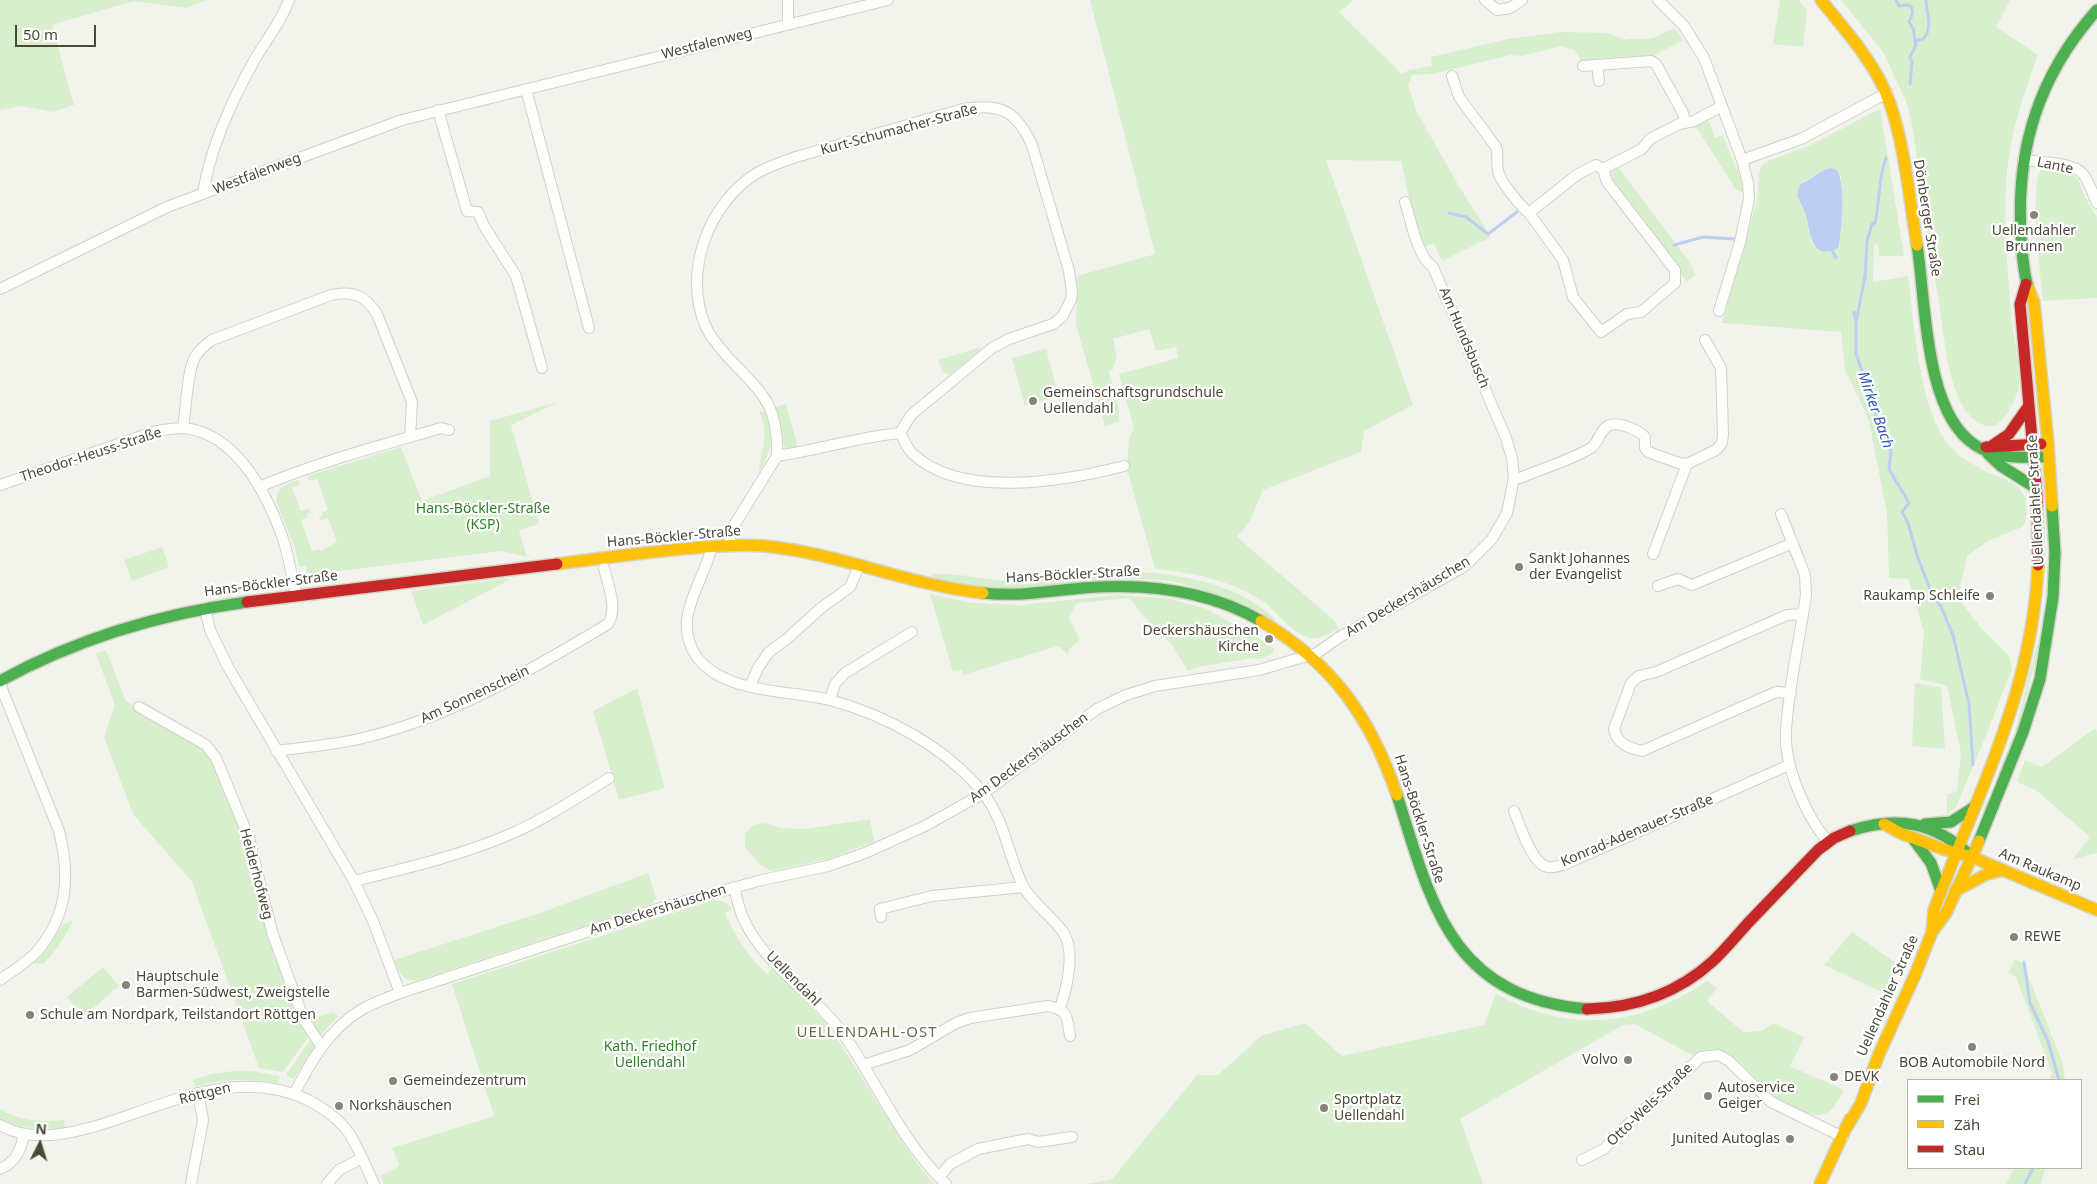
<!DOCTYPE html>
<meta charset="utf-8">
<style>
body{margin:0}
#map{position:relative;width:2097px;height:1184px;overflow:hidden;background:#f3f3ed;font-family:"Noto Sans",sans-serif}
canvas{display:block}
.legend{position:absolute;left:1907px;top:1079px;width:175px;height:90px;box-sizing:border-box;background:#fff;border:1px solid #b7b6af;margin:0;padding:6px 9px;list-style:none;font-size:15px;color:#4b4838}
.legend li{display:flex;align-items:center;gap:10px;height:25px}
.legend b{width:25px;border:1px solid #b7b6af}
.north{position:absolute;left:15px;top:1119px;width:50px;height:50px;-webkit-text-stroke:4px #fff;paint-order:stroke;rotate:5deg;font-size:14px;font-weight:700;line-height:20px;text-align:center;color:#4b4838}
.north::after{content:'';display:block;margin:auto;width:18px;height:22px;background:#4b4838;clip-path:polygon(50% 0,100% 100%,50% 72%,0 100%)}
.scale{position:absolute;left:15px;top:25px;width:81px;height:22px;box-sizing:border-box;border:2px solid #4b4838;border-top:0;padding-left:6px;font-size:15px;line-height:18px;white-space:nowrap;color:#4b4838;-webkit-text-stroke:4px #fff;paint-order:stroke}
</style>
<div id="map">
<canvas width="2097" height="1184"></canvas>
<ul class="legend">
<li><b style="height:6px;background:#4caf50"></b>Frei</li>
<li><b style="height:6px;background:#ffc107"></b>Zäh</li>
<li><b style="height:6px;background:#c62828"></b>Stau</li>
</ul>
<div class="north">N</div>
<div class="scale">50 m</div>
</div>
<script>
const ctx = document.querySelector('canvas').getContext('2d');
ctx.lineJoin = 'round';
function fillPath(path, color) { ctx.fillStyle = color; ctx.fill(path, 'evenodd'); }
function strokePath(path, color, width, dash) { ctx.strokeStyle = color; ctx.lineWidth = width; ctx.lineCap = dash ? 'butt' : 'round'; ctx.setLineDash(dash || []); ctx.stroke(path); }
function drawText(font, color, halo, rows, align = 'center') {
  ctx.font = font + ' "Noto Sans",sans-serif'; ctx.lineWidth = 4.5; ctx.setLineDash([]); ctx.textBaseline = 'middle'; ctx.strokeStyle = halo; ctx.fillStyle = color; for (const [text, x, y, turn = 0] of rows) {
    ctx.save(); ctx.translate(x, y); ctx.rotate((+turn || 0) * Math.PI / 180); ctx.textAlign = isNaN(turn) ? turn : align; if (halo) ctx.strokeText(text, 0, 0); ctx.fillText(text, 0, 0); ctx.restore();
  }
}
fillPath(new Path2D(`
 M0,0H207L187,8L133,1L52,25L74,105L53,112L22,106L0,110Z
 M1090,0H1354L1339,12L1402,74L1409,70L1432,66L1431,57L1508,39L1560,32L1608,33L1626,41V39H1651L1674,28L1684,40L1651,57L1582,62L1574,50L1561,46L1521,56L1510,55L1433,74L1412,75L1408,85L1416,110L1457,183L1491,237L1442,261L1434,244L1423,247L1412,212L1401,161L1326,160L1413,405L1364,431L1361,452L1263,490L1250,521L1237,537L1334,620L1340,631L1337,633L1336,630C1326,635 1318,641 1307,637C1288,631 1278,611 1262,601C1233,581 1191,572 1155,569L1127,469L1129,438L1134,429L1119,374L1178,358L1176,347L1156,351L1149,329L1113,339L1117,357L1112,370L1109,371L1119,410V422L1105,426L1076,325L1077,276L1155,254Z
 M1780,0H1799L1807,11L1803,47L1773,44Z
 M1841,0H2010L1996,27L2038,55C2028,83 2018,110 2012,139C2000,196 2007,255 2011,313C2013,336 2020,361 2019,385C2019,396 2005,420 1995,426C1964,429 1954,387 1948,364L1912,125L1906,101L1883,52Z
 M1880,109L1904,256H1879L1878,245L1874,243L1873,282L1908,276C1914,322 1919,410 1950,446C1959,457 1974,465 1987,472C1998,477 2017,482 2023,493C2028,502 2027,513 2025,523L2022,527L1988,541L1967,556L1960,589L1961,602L1982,629L2009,656L2012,669L1985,738L1956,807L1947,814V794L1957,791L1961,753L1947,686L1920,679L1924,632L1908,579L1889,578L1887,514L1869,421L1845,369L1841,332L1722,323L1758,197C1759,184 1756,172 1765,162L1808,146ZM1831,168L1841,177L1842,218L1834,250L1828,251L1812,244L1805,214L1797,195L1800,184C1813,179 1818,170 1831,168Z
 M1708,119L1715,138L1723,135L1737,170L1739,169L1743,192L1736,190L1695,125Z
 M1618,167L1689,261L1696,275L1687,282L1612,182L1611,173Z
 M2046,168L2072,174L2078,179L2086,199L2097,217V298L2043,301C2041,277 2029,186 2041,170Z
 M978,348L980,350L950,375L943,372L938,360Z
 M1046,349L1059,396L1025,406L1012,358Z
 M558,402L511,425L539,524L519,530L527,557L502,551L307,575L306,566L299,567L295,548L276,501C276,487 287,484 298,480L300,484L292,488L301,511L309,509L310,512L307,514L308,517L301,520L312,551L320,549L321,551L337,542L328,518L320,521L319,517L322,516L321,513L328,510L317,479L309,481L307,476L401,447L422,501L490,476V421Z
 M786,404L797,443L794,450L786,448L783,443L776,407Z
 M759,411L769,414C773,439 772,450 759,473C761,447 770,438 759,411Z
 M162,547L169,567L132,581L124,560Z
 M1119,571C1172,573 1235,580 1275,619L1274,621C1240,605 1206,587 1168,581C1117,574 1068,587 1017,589C989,590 961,585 934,579L931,574C960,572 990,582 1019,581C1052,580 1086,574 1119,571Z
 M509,578V580L423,625L411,591Z
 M930,594L973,603L1020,605L1116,595L1171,599L1207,609L1260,639L1273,648L1274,651C1269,657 1261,660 1253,658L1198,667L1188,671L1172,645L1140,612L1130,598L1077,603L1069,618L1080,640L1069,649L1068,654L1058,646L963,675L962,670L953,672Z
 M2040,643L2017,731L1984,819L1981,818L2015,731L2037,644Z
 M106,650L126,701L210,751L243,830L268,928L308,1038L283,1072L259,1068L192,882L133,814L104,737L115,705L96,654Z
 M1915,683L1941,687L1945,749L1912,746Z
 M637,688L665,788L619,800L593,711Z
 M2095,728L2097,732V853L2073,859L2090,837L2037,791L2017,782L2025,760L2042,767Z
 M870,819L874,842L828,859L771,871L759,864L745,847V834L753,825L765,823L781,828L805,829Z
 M648,873L656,898L652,904L416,981C402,980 399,973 394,960L540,913Z
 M713,900C722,901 727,901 732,910L725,913C735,936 748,957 767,974L773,967L829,1026L913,1158L934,1184H384L381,1175L400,1166L392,1148L494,1116L452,984Z
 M73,920C66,937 56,951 43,964L31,963L50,945L62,925Z
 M1852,932L1899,965L1886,994L1824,965Z
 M2015,959L2023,963L2062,1061L2065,1080H2050L2052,1073L2016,977L2008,973Z
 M103,967L119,986L83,1017L67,997Z
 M1707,981L1717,988L1707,1001L1743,1032L1761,1031L1774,1023L1804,1037L1790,1066L1844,1090C1833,1112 1824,1122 1800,1110C1788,1105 1777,1100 1767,1091C1753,1079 1742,1059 1725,1052C1714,1047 1702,1050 1692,1055L1635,1024L1623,1025L1460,1119L1483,1184H1087L1112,1179L1197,1075H1218L1261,1036L1305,1023L1342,1056L1484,1025L1496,994C1570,1033 1637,1028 1707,981Z
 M333,1012L338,1017L319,1037L307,1021Z
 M310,1040L315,1047L293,1079L287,1076V1073Z
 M233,1071H252L280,1076L278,1083C249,1079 224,1078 195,1087L193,1080L212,1074Z
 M0,1109C19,1121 41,1122 64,1120L65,1128C43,1130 19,1129 0,1118Z
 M2014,1168H2046L2040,1184H2006Z`), '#d8efcd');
fillPath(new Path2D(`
 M1831,168L1837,170C1846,186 1842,230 1838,248C1809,262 1811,230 1805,213C1803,207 1799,201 1797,195L1800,184C1813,180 1818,170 1831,168Z`), '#bccef2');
strokePath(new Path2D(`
 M1896,0L1899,6L1909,5C1915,10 1912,15 1909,22L1913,28L1915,41
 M1910,84L1912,62L1910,57L1916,45L1915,41L1923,39C1934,27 1926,14 1926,0
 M1886,158C1878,179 1880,201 1875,223L1872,224L1867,241L1865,277L1856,322V353L1883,438L1891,451L1889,469L1909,503L1902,512L1908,523L1918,558L1930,589L1941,607L1953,635L1969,704L1973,765
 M1449,213L1466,217L1488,234L1517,212
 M1674,245L1703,237L1735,239
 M1832,250L1836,258
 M1854,312L1856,321
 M2024,962L2030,1003L2048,1041L2059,1080
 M2025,1184L2033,1168`), '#bccef2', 3);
const street = new Path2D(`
 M788,0V24
 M1485,0L1497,10L1510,8L1522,0
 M1658,0L1684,26L1704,58L1742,160L1801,139L1887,93
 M1597,65L1599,81
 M1583,66L1651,61L1656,64L1683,113L1685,123
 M1452,76L1459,97L1496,147C1499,156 1496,163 1498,171C1500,181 1521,207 1529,213L1578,174L1596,165L1603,169L1607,182L1675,270V283L1641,312L1627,314L1601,332L1573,297L1563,260L1529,213
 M526,89L589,328
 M438,110L467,211L478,212L484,226L516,276L542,368
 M2023,160C2038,162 2069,162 2081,172C2089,179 2092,193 2097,203
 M1603,169L1642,149L1650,139L1679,124L1694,121L1722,106
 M203,194C210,148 232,100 255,59C267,39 281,22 289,0
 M0,289L167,207L402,120L888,0
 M1719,311L1740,242L1749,199L1748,183L1742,160
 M183,428C186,411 187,371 195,357C199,350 205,345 212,340L331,295C353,291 364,294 377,314L412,402L410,437
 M900,433C904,440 907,448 912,453C960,500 1066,481 1124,466
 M1514,478H1520C1543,468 1569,461 1591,448C1599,443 1600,428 1610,425C1620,422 1638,430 1645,437V448L1648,452L1679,463L1687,464L1716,450L1722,443L1723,434L1721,368L1705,340
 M0,485L156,431C165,430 174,428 183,428C235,432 266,492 282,536C289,555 291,576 297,596
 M259,487C318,462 379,446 441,428L449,430
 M1781,514L1805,575L1806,595C1800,639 1788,688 1786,732C1784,766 1806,816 1828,842
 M730,545V532L777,456C818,450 859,437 900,433L911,415L992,348L1009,339L1053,324L1062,317L1071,300L1072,292L1069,271L1032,145C1016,110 1000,103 963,109L796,157C782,162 769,166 757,173C708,203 682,274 706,327C711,338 718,346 726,355C760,392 779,402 777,456
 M712,546C704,583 670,619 697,657C724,694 790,690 830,700C886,715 947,748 983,793C1005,820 1008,856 1023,886C1033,904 1051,915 1063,932C1076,950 1067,988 1060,1008
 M1653,554L1687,464
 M1658,586L1678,579L1692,585L1793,543
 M205,608L210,630L228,667L354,881L373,921L400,993
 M0,684L59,831C70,874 68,914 39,949C30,961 12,971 0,980
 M750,686L758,668L769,652L788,638L821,608L850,587L859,566
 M1791,693L1776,692L1642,751C1629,748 1617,744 1614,729L1631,683L1639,676L1656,672L1787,615L1803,614
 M830,700L835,684L845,673L912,632
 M139,707L206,745L216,758L249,838L272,932L304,1020L322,1047
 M276,751C305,747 335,745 363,738C452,717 531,670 608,624C618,608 608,585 604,568
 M1514,811C1520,825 1532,865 1548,867C1560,869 1575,859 1586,855L1789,765
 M354,881C407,868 463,855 513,833C547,818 578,797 609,778
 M734,887C737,898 739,910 744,920C765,965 812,992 841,1031C877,1081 901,1142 946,1184
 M881,917L880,909L932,896L1024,887
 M863,1065L910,1050L956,1023L970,1018L1048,1006C1069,1010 1067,1018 1070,1036
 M294,1094C310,1063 329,1029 361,1010C373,1003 386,998 400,993L657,909L762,880L828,866L865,853L925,826L984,793L1097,709L1126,695L1155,686L1259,670L1317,653L1338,638L1465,566L1492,539L1507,513L1514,478L1512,458L1506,438L1433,267C1417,257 1411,220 1405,202
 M0,1125C32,1143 70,1134 103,1124C169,1103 240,1067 308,1100C323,1108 339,1119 349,1133C359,1149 366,1167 374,1184
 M1582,1160L1604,1149L1621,1131L1701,1057L1719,1055L1729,1061L1771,1102L1843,1137
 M0,1169C16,1162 21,1150 24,1134
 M939,1177L950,1164L978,1149L1028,1139L1038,1142L1072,1137
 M191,1184L203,1120L198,1093
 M327,1184L339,1170L362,1158`);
const fast = new Path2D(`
 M1917,245C1926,301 1924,412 1975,445C1995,458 2019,458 2042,457
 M2028,287C2023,270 2022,252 2021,234C2016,148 2039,75 2097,10
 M1988,454L2001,466L2036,488
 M983,593C1016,597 1050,591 1082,588C1144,583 1206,589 1261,621
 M0,681C78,638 160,614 247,602
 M1397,795C1432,906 1451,997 1587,1009
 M1925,824L1951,822L1974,807
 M1850,831C1898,815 1935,822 1972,857
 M1914,840L1931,863L1941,891
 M1979,841L2023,732L2040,679L2053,597L2055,553L2052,506`);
const slow = new Path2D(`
 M1821,0C1844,29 1870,57 1885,91C1904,134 1909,198 1917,245
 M2028,287L2034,302L2048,443L2052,506
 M557,564C602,558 647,552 693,548C716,546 741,544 764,546C839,553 908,585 983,593
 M1261,621C1332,663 1370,716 1397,795
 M1884,824L1900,833L1943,849L1972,857L2097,910
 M1955,891L1987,874L2003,870
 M1932,931L1934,910C1977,794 2033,691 2038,565
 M1847,1127L1861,1103L1879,1054L1915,975L1932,932L1946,913L1979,841
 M1820,1184L1850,1119`);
const jam = new Path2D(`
 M2026,284L2020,304L2037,496L2038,565
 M1986,447L2041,444
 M1990,447L2009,434L2028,407
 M247,602L557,564
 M1587,1009C1634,1008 1678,993 1713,961C1726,949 1737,935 1749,922C1772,898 1795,874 1818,850L1834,838L1850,831`);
strokePath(street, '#d1d1ca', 12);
strokePath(fast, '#d4d4c5', 14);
strokePath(slow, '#d4d4c5', 14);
strokePath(jam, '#d4d4c5', 14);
strokePath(street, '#fdfdfc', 10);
strokePath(fast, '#4caf50', 11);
strokePath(slow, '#ffc107', 11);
strokePath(jam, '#c62828', 11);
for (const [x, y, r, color] of [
 [2034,215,5,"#868477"],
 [1033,401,5,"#868477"],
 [1519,567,5,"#868477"],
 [1990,596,5,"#868477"],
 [1269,639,5,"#868477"],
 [2014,937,5,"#868477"],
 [126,985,5,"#868477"],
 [30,1015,5,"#868477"],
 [1972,1047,5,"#868477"],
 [1628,1060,5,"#868477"],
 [1834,1077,5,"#868477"],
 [393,1081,5,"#868477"],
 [1708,1096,5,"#868477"],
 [339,1106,5,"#868477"],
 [1324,1108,5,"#868477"],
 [1790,1139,5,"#868477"]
]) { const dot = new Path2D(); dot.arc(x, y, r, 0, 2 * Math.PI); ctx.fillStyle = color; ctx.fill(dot); strokePath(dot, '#fff', 2); }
drawText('14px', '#4b4838', '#fff', [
 ["Westfalenweg",707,44,-14],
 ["Kurt-Schumacher-Straße",899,130,-15],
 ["Lante",2055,166,12],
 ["Westfalenweg",257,174,-21],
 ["Dönberger Straße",1927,218,81],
 ["Am Hundsbusch",1464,338,67],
 ["Theodor-Heuss-Straße",91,455,-18],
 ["Uellendahler Straße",2036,500,-93],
 ["Hans-Böckler-Straße",674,537,-5],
 ["Hans-Böckler-Straße",1073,575,-3],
 ["Hans-Böckler-Straße",271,584,-7],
 ["Am Deckershäuschen",1408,597,-31],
 ["Am Sonnenschein",475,695,-25],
 ["Am Deckershäuschen",1029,758,-36],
 ["Hans-Böckler-Straße",1419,819,72],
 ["Konrad-Adenauer-Straße",1637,831,-23],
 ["Am Raukamp",2040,870,23],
 ["Heiderhofweg",256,874,75],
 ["Am Deckershäuschen",658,910,-17],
 ["Uellendahl",793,979,45],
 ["Uellendahler Straße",1888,996,-66],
 ["Röttgen",205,1094,-14],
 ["Otto-Wels-Straße",1650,1105,-44]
]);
drawText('14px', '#4b4838', '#fff', [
 ["Uellendahler",2034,231,"center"],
 ["Brunnen",2034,247,"center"],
 ["Gemeinschaftsgrundschule",1043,393],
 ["Uellendahl",1043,409],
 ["Sankt Johannes",1529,559],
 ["der Evangelist",1529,575],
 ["Raukamp Schleife",1980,596,"right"],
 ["Deckershäuschen",1259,631,"right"],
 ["Kirche",1259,647,"right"],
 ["REWE",2024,937],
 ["Hauptschule",136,977],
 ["Barmen-Südwest, Zweigstelle",136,993],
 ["Schule am Nordpark, Teilstandort Röttgen",40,1015],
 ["Volvo",1618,1060,"right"],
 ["BOB Automobile Nord",1972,1063,"center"],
 ["DEVK",1844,1077],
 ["Gemeindezentrum",403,1081],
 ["Autoservice",1718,1088],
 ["Geiger",1718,1104],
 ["Sportplatz",1334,1100],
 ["Uellendahl",1334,1116],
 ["Norkshäuschen",349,1106],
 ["Junited Autoglas",1780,1139,"right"]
], 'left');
drawText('14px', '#308027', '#fff', [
 ["Hans-Böckler-Straße",483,509],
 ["(KSP)",483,525],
 ["Kath. Friedhof",650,1047],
 ["Uellendahl",650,1063]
]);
drawText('italic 15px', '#2a57bd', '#fff', [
 ["Mirker Bach",1875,410,71]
]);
ctx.letterSpacing = '1px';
drawText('15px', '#6e6a4e', '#fff', [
 ["UELLENDAHL-OST",867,1033]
]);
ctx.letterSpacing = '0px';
</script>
